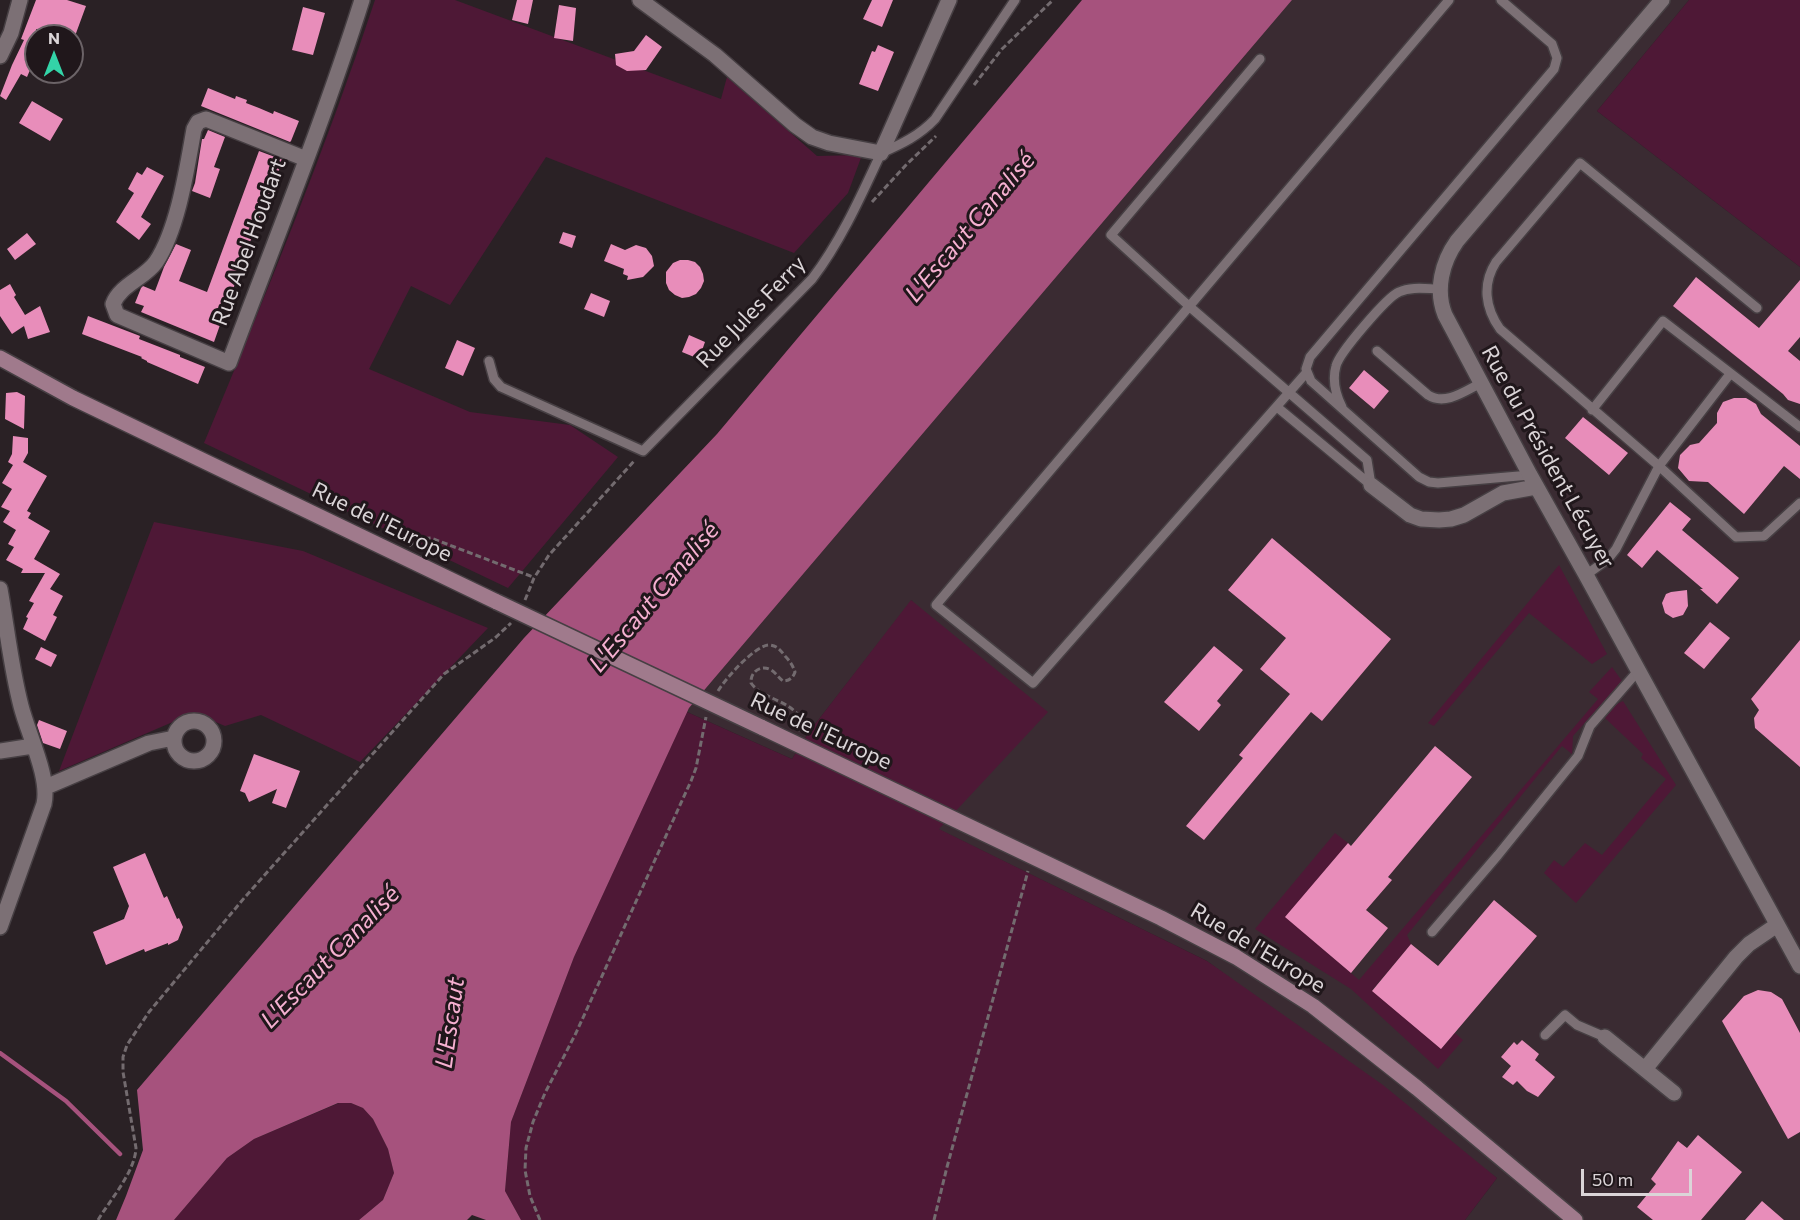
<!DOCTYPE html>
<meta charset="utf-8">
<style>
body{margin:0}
#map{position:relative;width:1800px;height:1220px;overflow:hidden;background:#2a2125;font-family:Commissioner,sans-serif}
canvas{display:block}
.north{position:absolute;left:24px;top:24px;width:60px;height:60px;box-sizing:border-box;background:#20171b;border:2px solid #6b6367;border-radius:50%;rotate:0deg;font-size:16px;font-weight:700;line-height:24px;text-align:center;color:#dbd5d8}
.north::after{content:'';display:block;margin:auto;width:21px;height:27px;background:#33d4a8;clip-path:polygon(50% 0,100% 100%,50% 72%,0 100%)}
.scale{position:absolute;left:1581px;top:1169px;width:111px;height:27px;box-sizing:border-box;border:3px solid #dbd5d8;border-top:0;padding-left:8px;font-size:18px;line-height:21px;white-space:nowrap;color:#dbd5d8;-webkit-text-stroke:4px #20171b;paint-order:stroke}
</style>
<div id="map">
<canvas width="1800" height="1220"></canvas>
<div class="north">N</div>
<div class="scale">50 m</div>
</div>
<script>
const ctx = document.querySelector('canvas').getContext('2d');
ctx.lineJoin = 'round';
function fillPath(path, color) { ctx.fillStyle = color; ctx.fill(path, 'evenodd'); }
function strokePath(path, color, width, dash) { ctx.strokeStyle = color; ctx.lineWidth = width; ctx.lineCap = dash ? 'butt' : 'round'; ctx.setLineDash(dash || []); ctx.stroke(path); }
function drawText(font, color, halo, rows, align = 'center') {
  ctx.font = font + ' Commissioner,sans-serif'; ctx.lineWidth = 6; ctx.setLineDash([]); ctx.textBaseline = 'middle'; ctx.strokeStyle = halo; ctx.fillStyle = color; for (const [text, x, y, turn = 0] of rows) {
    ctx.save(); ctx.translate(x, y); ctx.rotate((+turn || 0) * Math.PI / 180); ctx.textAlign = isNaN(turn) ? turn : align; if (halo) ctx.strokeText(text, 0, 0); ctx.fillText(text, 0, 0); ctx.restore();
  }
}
fillPath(new Path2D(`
 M1292,0H1689L1597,111L1800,267V1220H1465L1497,1178L1207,961L938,829L912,600L809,732L792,759L687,712L689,708Z`), '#3a2b32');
fillPath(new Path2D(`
 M375,0H455L721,99L727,77L817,156L862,155L848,193L794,253L546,157L450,305L411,286L369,369L470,412L570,425L618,457L508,588L204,443C265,297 325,151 375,0Z
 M1689,0H1800V267L1597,111Z
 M154,522L303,551L488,628L360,762L261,715L225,726L199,715L182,718L59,771Z
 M1559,565L1607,654L1592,664L1529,613L1434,726L1428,723Z
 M911,600L1048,712L939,829L1207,961L1383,1085L1497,1178L1465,1220H521L505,1191L511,1122L574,957L687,712L792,759L809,732Z
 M1612,667L1622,681L1573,736L1572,754L1562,746L1407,935L1411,944L1372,990L1441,1049L1455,1033L1463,1040L1438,1069L1351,989L1255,929L1335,833L1348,843L1286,917L1359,980L1598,699L1589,692Z
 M1623,701L1676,785L1576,903L1544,873L1554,860L1563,867L1585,843L1602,855L1666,779L1641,758L1643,754L1605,718L1617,704Z
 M339,1103H351L363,1108L373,1119L388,1149L394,1173L383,1200L359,1220H174L227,1158L254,1139Z`), '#4e1836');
fillPath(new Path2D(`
 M1082,0H1292L689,708L574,957L511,1122L505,1191L521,1220H486L472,1215L467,1220H359L383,1200L394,1173L388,1149L373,1119L363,1108L351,1103H338L254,1139L227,1158L174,1220H116L126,1196L143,1150L137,1090L524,638L717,434Z`), '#a6527d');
strokePath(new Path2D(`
 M0,1053L66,1101L120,1154`), '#a6527d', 4.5);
fillPath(new Path2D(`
 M36,0H67L86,6L75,36H56L36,29V56L27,77L21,74L6,100L0,96L12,65L24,40L21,39Z
 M517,0H533L528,24L512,20Z
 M872,0H893L882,27L863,19Z
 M559,5L576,8L573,41L554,38Z
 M303,7L325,13L313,55L292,50Z
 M646,35L662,47L646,70L627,71L616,65L615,54L634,51Z
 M878,45L894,52L878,91L859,84L872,51L875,52Z
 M208,88L235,99L236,96L247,100L246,103L259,108L273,114L274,111L299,121L291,141L290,142L201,106Z
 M32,101L63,119L50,141L19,123Z
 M208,130L225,137L214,167L220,169L210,198L192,191L195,183L202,139H204Z
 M259,151L283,160L246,252L229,301L223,298L214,322L220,325L214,342L141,312L144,306L135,303L141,288L143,286L155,291L164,267L176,244L191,250L179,281L207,292Z
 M147,167L164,176L141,217L151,224L139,240L116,222L134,193L128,189L137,172L142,175Z
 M563,232L576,236L572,248L559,243Z
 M27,233L36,244L15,260L7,249Z
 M611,244L625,250L636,245L646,248L652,256L654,266L643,277L627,280L628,276L623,274L624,269L604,261Z
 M680,260H688L695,262L700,267L703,274L704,281L701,288L696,294L689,297L682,298L675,295L669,290L666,283V272L673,263Z
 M1696,277L1759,328L1800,280V337L1788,351L1800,361V404L1788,400L1783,394L1673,306Z
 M10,284L16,295L14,297L25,315L40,306L50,332L28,339L24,326L12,334L0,316V290Z
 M591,293L610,301L604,317L584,309Z
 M88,316L140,336L139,339L180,355V357L205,367L198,384L147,362V361L141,358L142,357L82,334Z
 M689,335L705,342L699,359L682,352Z
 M457,340L475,348L463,376L445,368Z
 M1364,370L1389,391L1374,409L1349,388Z
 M17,392L25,396L24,429L5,419L6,393Z
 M1734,398H1746L1756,404L1761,414L1800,446V479L1784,466L1744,514L1708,482L1689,481L1678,468L1680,455L1690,445L1699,443L1717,423V413L1723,402Z
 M1583,417L1628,453L1609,475L1565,438Z
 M13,436L28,438V453L23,462L47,476L27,511L31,513L28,518L50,531L34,559L60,574L50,589L63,596L53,615L57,617L45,641L23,629L28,618L26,617L34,603L29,601L45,573H21L23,569L6,560L14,547L8,544L16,530L3,522L10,511L1,507L12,489L2,483L13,465L8,462L12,454Z
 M1670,502L1691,519L1682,530L1739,578L1717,604L1700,589H1703L1657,550L1642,568L1627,555Z
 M1272,538L1391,639L1322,721L1311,712L1204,840L1186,826L1243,758L1239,755L1290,694L1260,669L1286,638L1228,590Z
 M1687,590L1688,606L1683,615L1673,618L1665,613L1662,603L1666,594L1671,592Z
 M1710,622L1730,638L1704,669L1684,653Z
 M1800,640V767L1755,728L1754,718L1759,710L1751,699Z
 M1214,646L1243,670L1217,701L1221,705L1199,731L1164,702Z
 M41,647L57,655L51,667L35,659Z
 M39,720L67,731L60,749L43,743L37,725Z
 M1435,746L1472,777L1388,877L1392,880L1366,910L1388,928L1351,973L1285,917L1348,843L1351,846Z
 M254,754L300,771L286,808L272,803L277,789L249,802L245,793L240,791Z
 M145,853L164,898L167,896L177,919L179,918L183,927L178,940L168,945V943L145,952L144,949L106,965L93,932L124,919L129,906L113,867Z
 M1494,900L1537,936L1441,1049L1372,991L1411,944L1438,966Z
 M1758,990L1771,992L1782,999L1800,1033V1132L1788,1139L1722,1021L1744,996Z
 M1522,1040L1539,1054L1535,1060L1555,1077L1538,1097L1527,1091L1517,1081L1513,1085L1502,1077L1511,1066L1501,1057L1514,1042L1517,1045Z
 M1698,1135L1742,1172L1701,1220H1653L1637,1207L1656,1184L1651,1179L1678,1141L1687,1148Z
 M1762,1201L1784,1220H1745Z`), '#e88dba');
const lane = new Path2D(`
 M1501,0L1552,44L1557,58L1554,69L1310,357L1306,369L1311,381L1419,477L1429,482L1438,483L1530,475
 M1260,59L1111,235L1190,307L1367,460L1371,485
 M1757,308L1580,163L1496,262C1482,284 1485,308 1500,329L1659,466L1736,537L1764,536L1800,503
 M1377,351L1428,395C1445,406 1465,391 1481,383
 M489,361L494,379L501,387L643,451L812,279C841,241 861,196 881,153C902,144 920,135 935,119L1015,0
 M1307,372L1033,683L936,605L1449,0
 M1277,407L1371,485
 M1342,407C1336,395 1332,380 1336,366C1339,353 1387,297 1399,292C1412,286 1427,289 1441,289
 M1592,410L1663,321L1800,427
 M1586,575L1608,559L1616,549L1659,466L1730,374
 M1432,932L1498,855L1578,756L1590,726L1638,671
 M1545,1035L1565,1015L1577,1025L1605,1037`);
const street = new Path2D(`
 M640,0L715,55L795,125L812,137L829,143L881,153L949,0
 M1662,0L1457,241C1442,262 1435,290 1445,315L1530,475L1586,575L1800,966
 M0,56L11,33L20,0
 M306,159L206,119L198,122L194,129C187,168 178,229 156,262C145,278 120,285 113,304L117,315L229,363C274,243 323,123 362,0
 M1371,485L1410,515L1421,519L1439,520L1451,519L1464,515L1503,493L1536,487
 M0,589C7,628 11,668 21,706C28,734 50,777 44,804L0,927
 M174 741a20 20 0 1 1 40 0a20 20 0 1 1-40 0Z
 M0,751L33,746
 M46,787L149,743L174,738
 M1605,1037L1674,1093
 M1645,1069L1736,957L1749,944L1777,925`);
const secondary = new Path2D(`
 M0,358L73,398L497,602
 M761,727L1161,918L1236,957L1313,1006L1417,1088L1575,1220`);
strokePath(lane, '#463f43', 12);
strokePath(street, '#463f43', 18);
strokePath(secondary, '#463f43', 18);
strokePath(new Path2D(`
 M974,85L1002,49L1053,0
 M872,202L906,165L936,136
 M409,546L418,539L431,538L533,577
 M525,600L534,578L549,555L635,460
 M718,691C725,679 756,644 770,645C778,646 781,651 785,656C790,661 793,666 795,672C793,678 789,681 783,681C779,678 776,673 771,670C761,664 750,672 751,683C763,700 792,700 801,720L798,731
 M98,1220C110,1200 135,1172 136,1148L123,1072V1057L127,1045L149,1012L245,897L444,674L495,638L511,623
 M540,1220L530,1196L525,1170L526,1148L533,1122L545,1093L576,1033L691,781L696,768L706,717
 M934,1220L947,1167L1028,871`), '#736b6f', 3, [6, 3]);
strokePath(lane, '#7c7075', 9);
strokePath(street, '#7c7075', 15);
strokePath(secondary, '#a07a8c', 15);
const secondaryBridge = new Path2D(`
 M497,602L761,727`);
strokePath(secondaryBridge, '#463f43', 18, []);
strokePath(secondaryBridge, '#a07a8c', 15);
drawText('22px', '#dbd5d8', '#20171b', [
 ["Rue Abel Houdart",249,242,-70],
 ["Rue Jules Ferry",751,312,-46],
 ["Rue du Président Lécuyer",1548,457,61],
 ["Rue de l'Europe",382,522,26],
 ["Rue de l'Europe",821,731,25],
 ["Rue de l'Europe",1258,948,31]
]);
drawText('italic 24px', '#f6b0d1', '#20171b', [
 ["L'Escaut Canalisé",970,227,-50],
 ["L'Escaut Canalisé",654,597,-50],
 ["L'Escaut Canalisé",330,957,-46],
 ["L'Escaut",450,1023,-82]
]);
</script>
